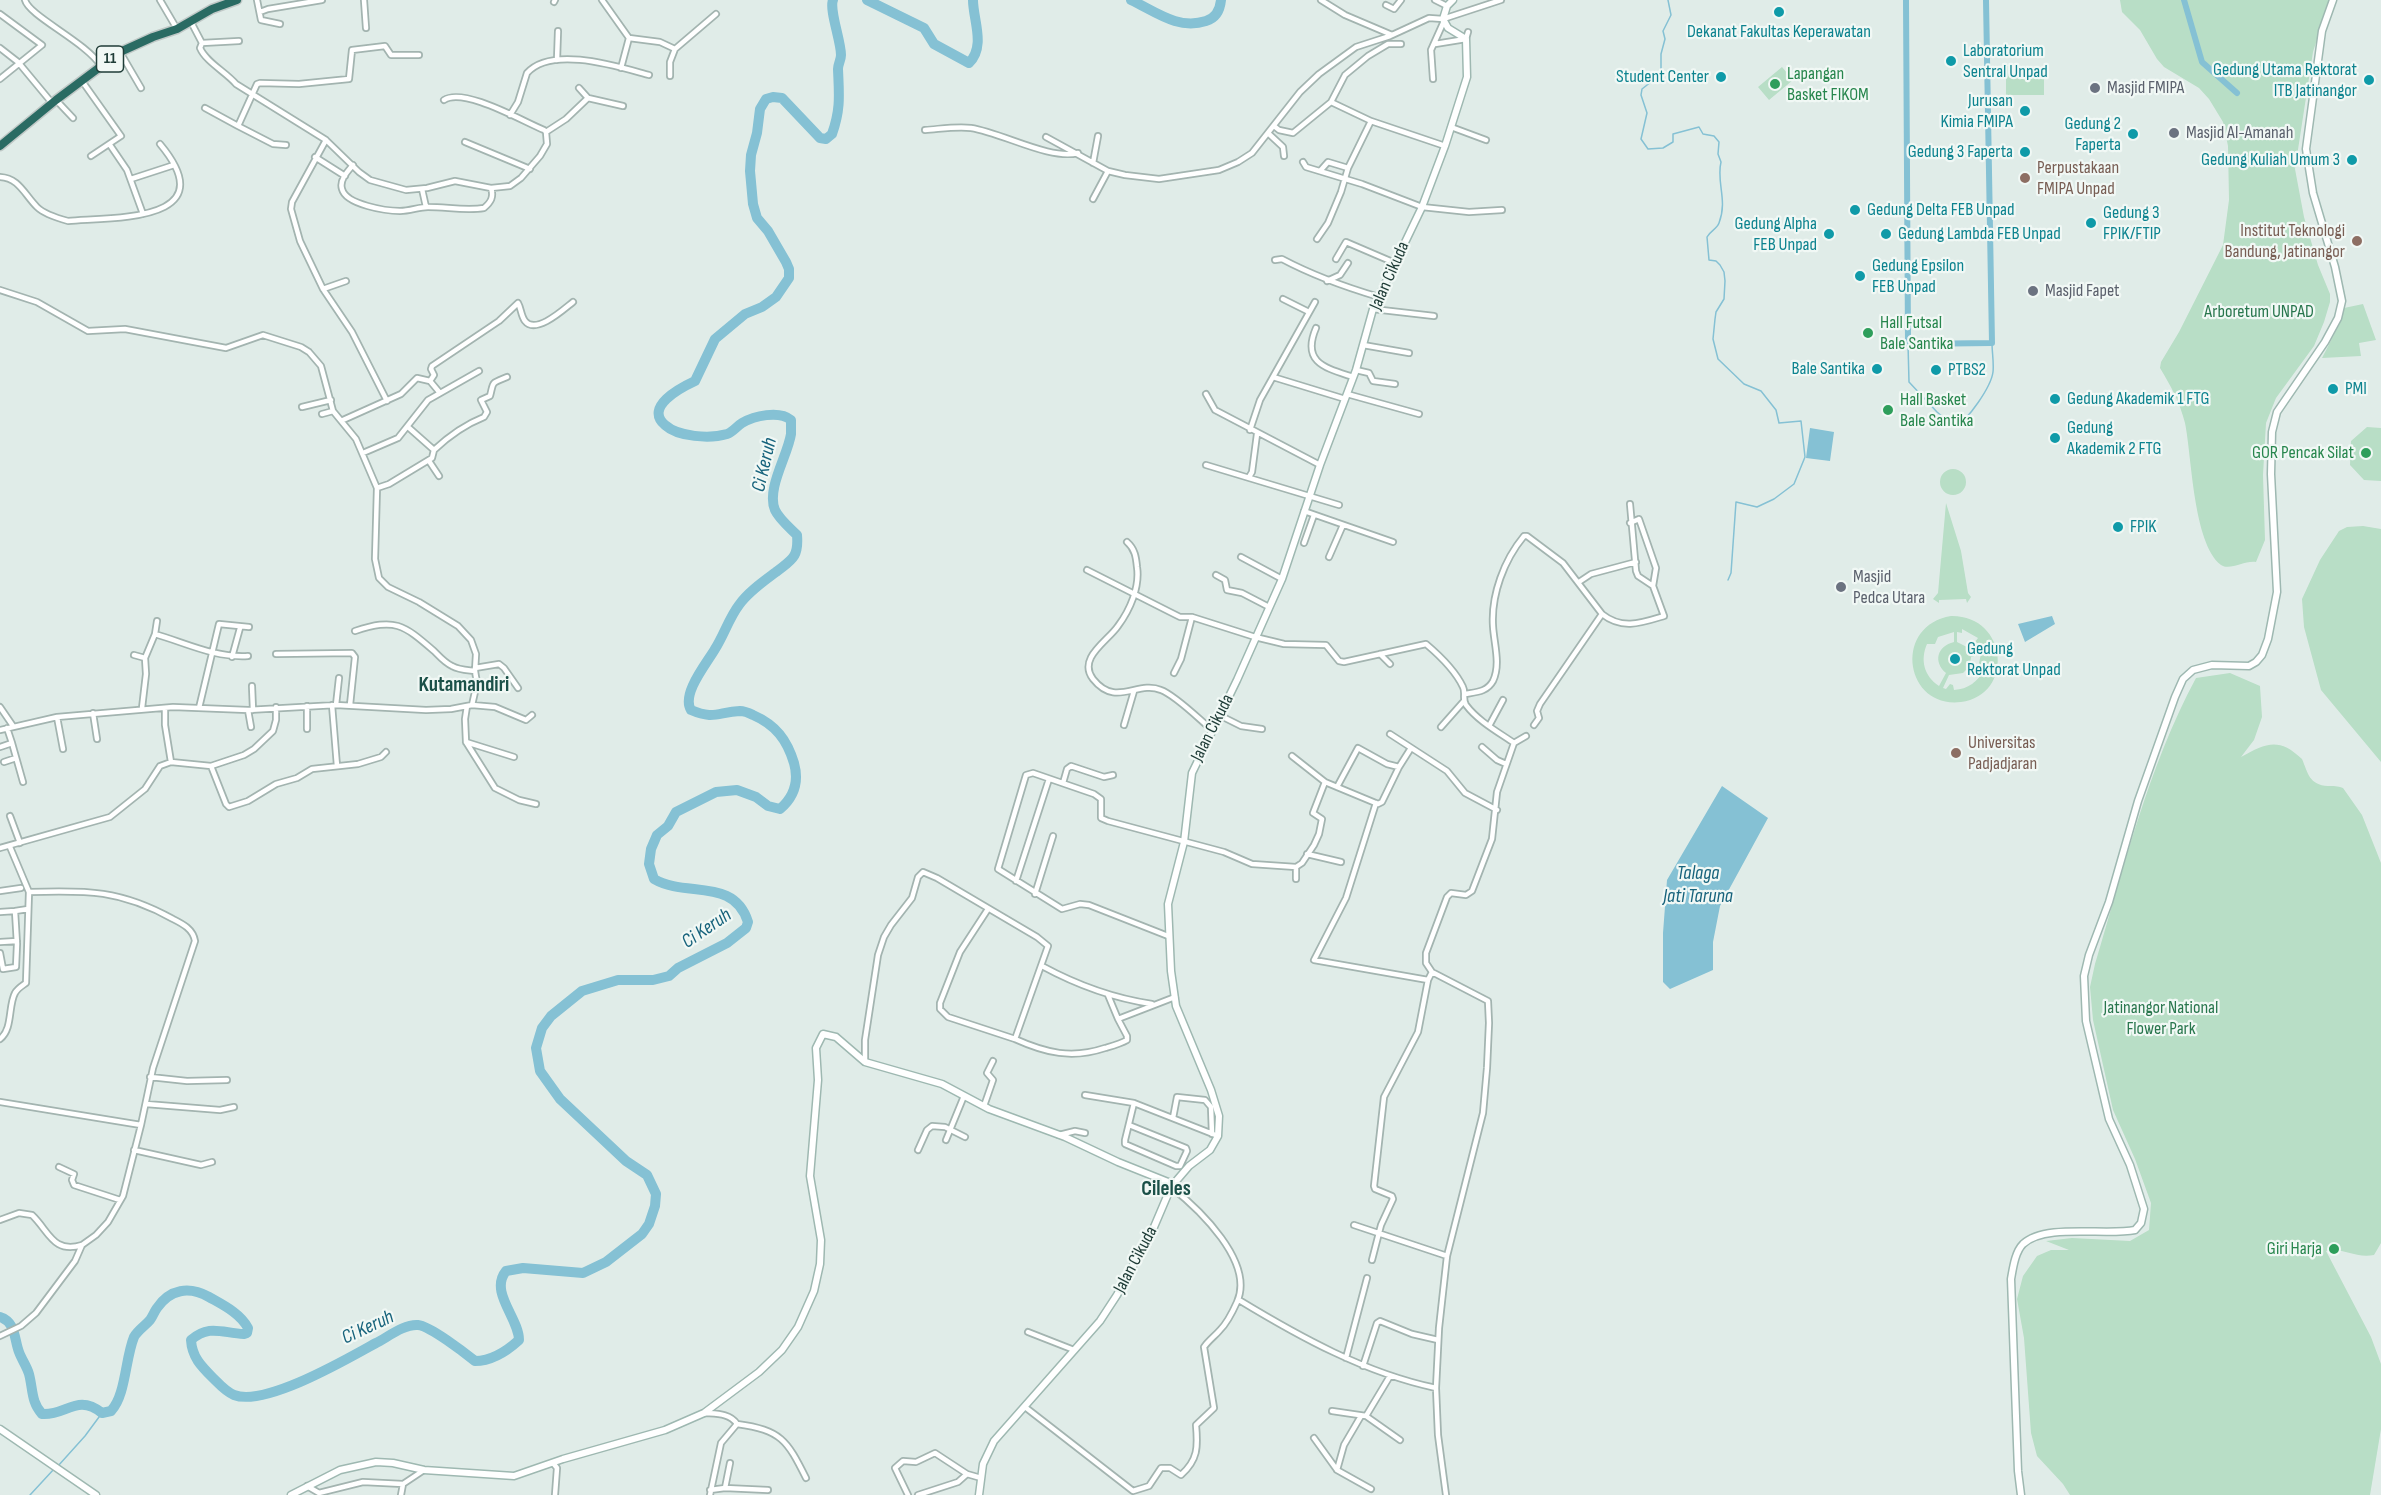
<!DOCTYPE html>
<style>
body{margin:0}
canvas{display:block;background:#e0ece8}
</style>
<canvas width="2381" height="1495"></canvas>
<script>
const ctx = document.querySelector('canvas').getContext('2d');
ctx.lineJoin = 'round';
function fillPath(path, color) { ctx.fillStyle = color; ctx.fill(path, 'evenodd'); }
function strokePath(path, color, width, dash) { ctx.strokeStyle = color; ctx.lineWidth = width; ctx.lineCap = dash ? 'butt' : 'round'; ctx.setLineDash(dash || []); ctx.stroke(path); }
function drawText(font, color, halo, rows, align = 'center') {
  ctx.font = font + ' "Sofia Sans Condensed",sans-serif'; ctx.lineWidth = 4.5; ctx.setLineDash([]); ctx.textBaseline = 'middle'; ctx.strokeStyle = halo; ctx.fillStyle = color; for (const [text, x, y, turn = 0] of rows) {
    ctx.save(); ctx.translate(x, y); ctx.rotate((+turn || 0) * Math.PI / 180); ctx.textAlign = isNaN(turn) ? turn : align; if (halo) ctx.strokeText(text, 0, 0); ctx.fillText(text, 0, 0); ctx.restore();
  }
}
fillPath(new Path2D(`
 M2120,0H2329L2313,52L2295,169L2304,217L2318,265L2330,294V302L2324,322L2314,346L2276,398L2266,423L2263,475L2265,540L2256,562C2245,560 2230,571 2221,565C2193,543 2192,457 2185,423C2180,403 2171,386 2160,368L2161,362L2179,332L2223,245L2229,200L2228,146L2223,122L2209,99L2199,88L2164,67L2157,59L2140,30L2122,12Z
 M2006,66H2033V78H2044V95H2006Z
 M1782,67L1793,80L1769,100L1758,87Z
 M2363,304L2376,340L2359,343L2361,356L2322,358L2341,321L2344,308Z
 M2367,427L2381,428V481L2364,480L2350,465L2351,441Z
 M1940 482a13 13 0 1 1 26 0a13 13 0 1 1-26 0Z
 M1946,503L1961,551L1968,593L1971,597L1967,603L1966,599L1939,600V603L1933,599L1938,593Z
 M2363,526L2381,529V762L2321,690L2304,627L2302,599L2320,560L2339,531L2347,527Z
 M1951,616C2008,615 2015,695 1961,702C1905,709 1892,626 1951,616ZM1962,629L1978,638L1975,642L1980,651L1971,654L1967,647L1957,642V632L1962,633ZM1954,632V642C1937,646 1933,662 1946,673L1939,686C1924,676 1920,660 1927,644H1935L1938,637ZM1981,654L1979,663L1984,669C1978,682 1968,689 1954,690L1953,685L1950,684L1946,689L1943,688L1949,675L1963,673L1970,666L1971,657Z
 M2230,673L2260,686L2262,717L2254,740L2241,757C2266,743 2279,737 2302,759C2308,773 2309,785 2328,786C2334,786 2337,786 2343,788L2362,815L2381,863V1243L2374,1255C2355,1259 2340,1246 2326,1251L2371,1337L2381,1364V1429L2370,1495H2070L2063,1484L2037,1456L2031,1433L2024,1338L2017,1299L2023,1276L2037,1256L2051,1250H2069L2046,1241L2072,1238L2130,1241L2149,1230L2151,1203L2135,1159L2113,1110L2093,1020L2090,987L2095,964C2124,868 2148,767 2196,678Z`), '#b8dec6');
fillPath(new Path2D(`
 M1810,428L1834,432L1830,461L1806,458Z
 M2052,616L2055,624L2025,642L2018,624Z
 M1722,786L1768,818L1720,906L1713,942V970L1670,989L1663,982V933L1667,880Z`), '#85c1d4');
strokePath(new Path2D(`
 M1668,0L1671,15L1663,31L1665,39L1661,54V70L1656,78L1642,89L1641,95L1647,113L1641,139L1648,149L1663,148L1673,142V134L1699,127L1703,134L1714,136L1719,142L1718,154L1721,162C1716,182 1728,200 1719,223C1717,229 1710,231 1707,237L1709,260L1716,261L1720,265L1724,272L1725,281L1724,299L1716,312L1715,319L1713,339L1718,359L1744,384L1761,391L1776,410L1779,423L1801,421L1805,457L1794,484L1774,499L1757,507L1736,502L1731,573L1728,580
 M1908,344L1909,382L1937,412L1955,427C1968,420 1991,387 1993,372C1994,363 1992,352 1992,343
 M58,1466L85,1436L102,1413
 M30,1495L54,1469`), '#85c1d4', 1.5);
strokePath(new Path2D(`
 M1906,0L1908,344L1992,343L1986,0
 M2184,0L2202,62L2237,93`), '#85c1d4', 6);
strokePath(new Path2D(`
 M867,0L924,28L934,44L969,63C986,46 973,20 973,0
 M1131,0C1156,12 1178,30 1206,21C1216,18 1220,10 1221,0
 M0,1317C16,1322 14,1339 19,1352C22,1360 27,1367 29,1374C33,1389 31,1402 42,1414C66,1416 77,1393 102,1413L111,1411C126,1395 125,1359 134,1337C138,1330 145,1326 150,1320C153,1316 154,1312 157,1308C170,1289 189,1286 209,1297C223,1305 240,1313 248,1328L247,1333L244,1334C222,1333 209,1324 191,1340C192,1357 201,1366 213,1378C219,1384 226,1392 234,1395C265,1407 347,1359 376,1343C388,1337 404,1324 418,1325C430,1326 465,1353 475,1361C492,1361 507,1351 519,1340C519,1318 489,1292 506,1271L523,1268L583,1273L606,1262L642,1234L649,1224L655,1206L656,1194L647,1175L626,1161L560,1099L540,1071L536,1048L542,1028L551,1016L582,991L618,980H653L669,976L678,968L727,943L746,928L748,922C734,877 686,898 654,879L649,864L651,849L657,835L668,826L676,812L716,792L737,790L756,797L768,806L780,809C794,797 799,781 794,763C787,740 776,725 753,715C749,713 745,711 740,711C718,712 714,720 691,710C681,694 707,663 715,649C724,635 729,618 739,605C748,592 764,581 776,572C791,560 799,558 797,535C790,528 779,519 775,510C766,489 788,455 791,434C791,429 791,424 791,420C779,410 754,416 742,423C737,426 733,432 727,434C710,439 678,437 665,425C644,407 680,388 695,381L715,339L745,314L762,307L776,297L789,278V269L786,262L768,231L757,218L753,204L750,171L751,155L757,133L760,109L766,99L773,97L782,98L820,138L826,139L832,134C841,109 839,94 838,69C838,64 841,60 841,55C841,41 829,10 833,0`), '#85c1d4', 10);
const street = new Path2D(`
 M25,0C29,16 86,42 101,66
 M160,0L177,29
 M257,0L261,20L280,24
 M364,0L366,28
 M602,0L629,38L660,42L675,49L716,14
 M1321,0L1345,15L1392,35
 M1435,0L1447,6
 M554,2L555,0
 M1386,5L1394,9L1401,0
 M260,12L268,9L322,0
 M0,14L42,45L0,79
 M191,22L202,43L200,48C206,62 226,72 236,84L326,140L359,172L370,180L406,190L427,188L455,181L491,188L510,186L521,178L540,156L547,144L546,132L544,130C522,121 464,87 444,100
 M202,43L239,41
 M1435,44L1466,39L1468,32
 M0,48L18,62L52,103
 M120,52L141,88
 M557,60L558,31
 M621,68L629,38
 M670,76V62L675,49
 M1433,79L1431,50L1444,21
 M82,81L121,136L91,156
 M579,88L588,98
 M56,100L73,118
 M1331,102L1371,121
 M205,108L238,126L257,84L260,83L299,84L349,79L352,50L385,46L391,55H419
 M510,115L518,102L527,73C552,45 619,67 649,75
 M238,126L273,144L286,145
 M1274,126L1279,130L1293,133L1331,102L1345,75L1368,56L1388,44H1401
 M1451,127L1486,140
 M925,130C940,129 957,126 971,128C1003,133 1049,160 1078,153
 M546,132L566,119L588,98L623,106
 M1269,134L1283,147L1284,156
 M1046,137L1108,171L1125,175L1159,179L1219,170L1238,162L1252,153L1300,92L1319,74L1356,47L1390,36L1429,18L1443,19L1501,0
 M326,140L292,202L291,209L300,241L323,289L352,332L387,401
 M465,142L530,169
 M110,145L127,170L143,214
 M315,157L345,176
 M1303,162L1306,167L1362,184L1422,207L1469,212L1502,210
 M1093,163L1098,136
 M353,165C348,171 339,180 342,189C346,205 387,211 400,211C410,211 419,207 428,207C447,207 466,211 484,208C491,202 494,197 491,188
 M1320,171L1328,162L1348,168
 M0,177C19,178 24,194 37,207C44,214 57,218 68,221C116,217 225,222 160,144
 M131,179L174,165
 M422,189L426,207
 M1093,199L1108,171
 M1317,239L1328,223L1341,192L1348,168L1371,121L1445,146
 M1336,259L1346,242L1395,263
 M1275,260L1282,259C1314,276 1345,287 1379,297
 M1327,281L1340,275L1348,263
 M323,289L346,281
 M0,290L37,302L88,331L125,329L226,348L263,335L301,347L309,352L321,366L333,411L356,439L377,488L375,559L379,578L388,587L419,602L458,626L471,640L476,654L475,671L477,683L472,705
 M1283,299L1309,312
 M1373,309L1434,316
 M1316,328C1301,363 1326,368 1353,377
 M1363,345L1409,353
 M1356,370L1369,373L1373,381L1395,384
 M1273,377L1345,399
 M430,381L434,375L431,369L432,366L499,321L518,303C521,308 521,316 525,321C536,335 564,309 573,302
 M1206,394L1215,410L1320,465
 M1347,394L1419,414
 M302,407L331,400
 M322,414L333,411
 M343,420L401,394L417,378L430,381L440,393
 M1250,430L1260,400L1315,302
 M434,450C450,435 464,425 484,417L487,412L481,400L490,396C494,381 490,384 507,377
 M363,453L398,438L428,400L479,371
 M429,461L439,476
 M1206,465L1339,505
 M1249,477L1252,472L1257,434
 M377,488L389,484L432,458L434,450L408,427
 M1630,504L1636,571L1638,576L1653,586
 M1304,511L1393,542
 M1127,542C1135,549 1136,557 1137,567C1140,587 1130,610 1118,626C1108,641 1077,658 1093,679C1116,708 1137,680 1161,690C1175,695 1199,719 1211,729
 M1304,543L1314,515
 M1241,557L1282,579
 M1329,557L1343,525
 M1087,570L1170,612L1180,617H1192
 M1216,575L1225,580L1227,590L1242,593L1269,607
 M1579,582L1591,574L1636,562
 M355,631C395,618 403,624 434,651C439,656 445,663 452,666C459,670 467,670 475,671
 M155,634C186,643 215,658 248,656
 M276,654L352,653L355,657L350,705
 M1380,654L1390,664
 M134,655L145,658
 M232,657L240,628
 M475,668L499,664L504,668L518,688
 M1174,673L1181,659L1192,617L1255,637L1284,644L1326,645L1339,661L1344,662L1426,644C1439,655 1456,672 1463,687C1466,693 1462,699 1466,705C1478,721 1498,732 1514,743
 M477,683L490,684
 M252,686L253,710
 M1465,694C1476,692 1487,692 1493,681C1501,664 1494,644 1493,626C1491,595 1504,560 1524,536H1527L1563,563L1602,614C1622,630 1641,623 1664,616L1653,586L1656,568L1639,519L1630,523
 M332,705L337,766
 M336,705L339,678
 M307,706V729
 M467,706L465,719L466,742L495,788L519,800L536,804
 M0,707L13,726
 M142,708L146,674L145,658L155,634L157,621
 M165,708V725L171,762
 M199,708L219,624L249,627
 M248,710L251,727
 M93,713L97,739
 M1219,715L1241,726L1262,729
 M57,717L63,749
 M1124,725L1134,691
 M1534,725L1539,718L1537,711L1540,704L1602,614
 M1489,726L1503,700
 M1441,727L1464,701
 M0,730L57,717L173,707L248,710L336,705L426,710L451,709L472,705L495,707L526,720L532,715
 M1390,734L1447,771L1465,793L1497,810
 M466,742L514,757
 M12,743L23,782
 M0,747L12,743L7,728
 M1482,747L1497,760L1506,764
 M1292,756L1325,782
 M4,762L16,758
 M211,766L226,804L229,807L248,801L276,784L297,778L312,769L358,764L381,757L386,752
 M1063,783L1067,769L1071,766L1104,777L1113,775
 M1337,787L1358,748L1387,764L1399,767L1411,748
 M1376,803L1346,898L1314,960L1428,980
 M10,816L20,843
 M0,848L110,817L145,789L160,766L171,762L211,766L244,755L254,749L273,731L276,720V707
 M1307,854L1341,862
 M1296,879V867
 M1016,881L1049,779
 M0,891L21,888
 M1035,894L1053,836
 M0,912L15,911
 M1168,936L1089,905L1080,904L1062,909L998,869L1026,775L1033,773L1094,794L1101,799V818L1108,821L1224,852L1252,864L1296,867L1302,863L1314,845L1319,834L1322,819L1313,813L1325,782L1378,804L1382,802L1399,767
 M0,942L17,941
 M0,953L3,969L16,967L17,944L15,911L28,909
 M1042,966C1077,985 1112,998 1152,1004
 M1108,995L1118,1019
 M0,1039C13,1029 8,1006 15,993C18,988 22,986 26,983L29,892
 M1015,1039C1046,1053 1072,1059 1105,1048C1112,1046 1120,1044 1127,1040V1036L1118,1019L1175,997
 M865,1062V1040L878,955L884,937L891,925L912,898L918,877L923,872L937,878L1037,937L1048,946L1015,1039L948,1017L940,1009V1003L960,952L988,909
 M150,1077L187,1081L227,1080
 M1085,1095L1134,1103L1218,1136
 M0,1102L141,1125
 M146,1104L220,1110L234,1107
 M984,1106L992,1083L993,1080L987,1073L993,1061
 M1173,1118L1177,1097L1205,1100L1211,1107L1212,1134
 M1129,1125L1186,1148L1187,1151L1180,1166H1176L1125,1144V1140L1134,1103
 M1059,1135L1075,1131L1085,1133
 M946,1140L964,1096
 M134,1150L201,1165L212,1162
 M918,1150L927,1130L932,1126L945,1127L965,1137
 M59,1167L74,1174L72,1180L74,1185L120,1200
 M0,1220L19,1213L32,1215C49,1231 53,1254 82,1245
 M1354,1225L1447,1256
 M1372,1260L1381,1225L1393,1199L1392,1196L1375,1189L1374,1186L1384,1097L1418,1032L1428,980L1432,972
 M1239,1300C1300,1337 1365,1373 1436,1388
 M1028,1332L1074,1350
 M0,1336L21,1326L36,1313L75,1261L82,1245L96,1235L108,1222L123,1196L141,1125L153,1068L195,941C193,929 183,924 173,919C121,890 87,890 29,892L10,847
 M1346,1358L1367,1278
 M1363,1366L1377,1323L1380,1321L1412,1334L1438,1340
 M1025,1407L1133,1491L1149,1486L1161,1468H1170L1181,1475C1198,1460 1198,1447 1196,1425L1214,1408L1204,1347C1209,1340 1215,1336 1220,1330C1227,1323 1233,1311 1237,1302C1255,1262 1199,1209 1171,1187
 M1332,1411L1366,1416L1400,1440
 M704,1413C716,1414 730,1413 737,1424C781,1430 787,1440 806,1478
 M1366,1416L1390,1376
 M1314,1438L1337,1470L1371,1489
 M553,1463L557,1468L555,1495
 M1337,1470L1344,1445L1361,1416
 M307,1486L319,1493L363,1482L403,1484
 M725,1488L730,1463
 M710,1490L725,1488L768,1490
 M401,1495L403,1484L424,1470
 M710,1495L721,1443L737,1424
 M908,1495L895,1468L903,1461L916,1462L935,1453L967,1474
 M918,1495L958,1482L967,1474L981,1478
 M1446,1495L1438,1435L1436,1388L1439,1328L1447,1256L1483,1113L1487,1068L1489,1023L1488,1001L1432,972L1426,963V953L1447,897L1451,893L1466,895L1472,891L1492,839L1497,792L1514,743L1526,736`);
const secondary = new Path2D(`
 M0,1429L96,1495
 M291,1495L340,1470L376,1462L393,1463L424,1470L514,1476L563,1459L665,1430L704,1413L759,1372L782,1350L798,1327L814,1291L820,1264L821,1240L810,1176L818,1080L816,1048L823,1034L836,1037L865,1062L942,1084L989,1109L1065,1137L1118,1162L1173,1184
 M979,1495L983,1464L994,1441L1100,1321L1117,1295L1154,1227L1171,1187L1189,1166L1210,1150L1218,1136L1219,1116L1211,1090L1176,1006L1171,971L1168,904L1184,842L1192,773L1237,680L1282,579L1320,465L1356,370L1373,309L1422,207L1445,146L1467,77L1466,39L1448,28L1443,19L1447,6L1453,0
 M2021,1495L2018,1471L2011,1279C2013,1268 2015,1252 2023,1244C2045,1223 2106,1236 2135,1230L2141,1223L2144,1209L2130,1165L2109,1119L2086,1021L2084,976L2089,955L2109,902L2138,801L2175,697L2183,679L2193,670L2212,665L2249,666L2256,662L2262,655L2268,639L2277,592L2271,474L2272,432L2277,412L2325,342L2338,318L2342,301L2335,267L2313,193L2306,149L2322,31L2333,0`);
const highway = new Path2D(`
 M0,146L56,100L120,52L153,37L177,29L212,9L237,0`);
strokePath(street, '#a3b4b0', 8);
strokePath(secondary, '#9eb8b1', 9);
strokePath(highway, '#c1c9c7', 11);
strokePath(street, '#fff', 4.5);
strokePath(secondary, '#fff', 6);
strokePath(highway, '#2a6b63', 8);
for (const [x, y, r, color] of [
 [1779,12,6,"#0f9aa8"],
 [1951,61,6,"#0f9aa8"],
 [1721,77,6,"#0f9aa8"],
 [2369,80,6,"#0f9aa8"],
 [1775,84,6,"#2e9e5b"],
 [2095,88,6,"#6b7280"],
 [2025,111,6,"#0f9aa8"],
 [2174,133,6,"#6b7280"],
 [2133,134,6,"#0f9aa8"],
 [2025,152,6,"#0f9aa8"],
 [2352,160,6,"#0f9aa8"],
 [2025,178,6,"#8d6e63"],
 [1855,210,6,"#0f9aa8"],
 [2091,223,6,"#0f9aa8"],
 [1829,234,6,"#0f9aa8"],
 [1886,234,6,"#0f9aa8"],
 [2357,241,6,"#8d6e63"],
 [1860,276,6,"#0f9aa8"],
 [2033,291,6,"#6b7280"],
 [1868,333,6,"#2e9e5b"],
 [1877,369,6,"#0f9aa8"],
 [1936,370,6,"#0f9aa8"],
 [2333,389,6,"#0f9aa8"],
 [2055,399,6,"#0f9aa8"],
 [1888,410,6,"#2e9e5b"],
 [2055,438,6,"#0f9aa8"],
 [2366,453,6,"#2e9e5b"],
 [2118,527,6,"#0f9aa8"],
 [1841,587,6,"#6b7280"],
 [1955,659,6,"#0f9aa8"],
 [1956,753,6,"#8d6e63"],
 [2334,1249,6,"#2e9e5b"]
]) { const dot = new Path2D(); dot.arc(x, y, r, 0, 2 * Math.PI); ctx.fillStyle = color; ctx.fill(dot); strokePath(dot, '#f1f8f5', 2); }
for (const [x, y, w] of [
 [110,59,27]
]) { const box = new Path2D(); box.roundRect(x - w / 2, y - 13, w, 26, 4.5); ctx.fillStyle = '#f1f8f5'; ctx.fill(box); strokePath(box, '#203d38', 1.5); }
drawText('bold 16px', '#203d38', null, [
 ["11",110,59]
]);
drawText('18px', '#0d838f', '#f1f8f5', [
 ["Dekanat Fakultas Keperawatan",1779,32,"center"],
 ["Laboratorium",1963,51],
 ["Sentral Unpad",1963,72],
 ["Gedung Utama Rektorat",2357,70,"right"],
 ["ITB Jatinangor",2357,91,"right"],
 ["Student Center",1709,77,"right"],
 ["Jurusan",2013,101,"right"],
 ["Kimia FMIPA",2013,122,"right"],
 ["Gedung 2",2121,124,"right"],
 ["Faperta",2121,145,"right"],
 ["Gedung 3 Faperta",2013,152,"right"],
 ["Gedung Kuliah Umum 3",2340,160,"right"],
 ["Gedung Delta FEB Unpad",1867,210],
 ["Gedung 3",2103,213],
 ["FPIK/FTIP",2103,234],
 ["Gedung Alpha",1817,224,"right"],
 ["FEB Unpad",1817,245,"right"],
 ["Gedung Lambda FEB Unpad",1898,234],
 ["Gedung Epsilon",1872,266],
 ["FEB Unpad",1872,287],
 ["Bale Santika",1865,369,"right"],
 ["PTBS2",1948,370],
 ["PMI",2345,389],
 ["Gedung Akademik 1 FTG",2067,399],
 ["Gedung",2067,428],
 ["Akademik 2 FTG",2067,449],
 ["FPIK",2130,527],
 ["Gedung",1967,649],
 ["Rektorat Unpad",1967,670]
], 'left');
drawText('18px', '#27864d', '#f1f8f5', [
 ["Lapangan",1787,74],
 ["Basket FIKOM",1787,95],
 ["Hall Futsal",1880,323],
 ["Bale Santika",1880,344],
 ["Hall Basket",1900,400],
 ["Bale Santika",1900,421],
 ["GOR Pencak Silat",2354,453,"right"],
 ["Giri Harja",2322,1249,"right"]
], 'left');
drawText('18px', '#5b616d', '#f1f8f5', [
 ["Masjid FMIPA",2107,88],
 ["Masjid Al-Amanah",2186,133],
 ["Masjid Fapet",2045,291],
 ["Masjid",1853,577],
 ["Pedca Utara",1853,598]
], 'left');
drawText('18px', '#785e54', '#f1f8f5', [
 ["Perpustakaan",2037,168],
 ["FMIPA Unpad",2037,189],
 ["Institut Teknologi",2345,231,"right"],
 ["Bandung, Jatinangor",2345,252,"right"],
 ["Universitas",1968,743],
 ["Padjadjaran",1968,764]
], 'left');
drawText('18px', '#203d38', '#f1f8f5', [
 ["Jalan Cikuda",1390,276,-66],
 ["Jalan Cikuda",1213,728,-63],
 ["Jalan Cikuda",1136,1260,-62]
]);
drawText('18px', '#28764d', '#f1f8f5', [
 ["Arboretum UNPAD",2259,312],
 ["Jatinangor National",2161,1008],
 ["Flower Park",2161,1029]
]);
drawText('italic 20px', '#17637c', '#f1f8f5', [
 ["Ci Keruh",765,465,-77],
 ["Talaga",1698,874],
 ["Jati Taruna",1698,897],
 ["Ci Keruh",707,929,-34],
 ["Ci Keruh",368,1328,-25]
]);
drawText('bold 21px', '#1b5048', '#f1f8f5', [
 ["Kutamandiri",464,686],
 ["Cileles",1166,1190]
]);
</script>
